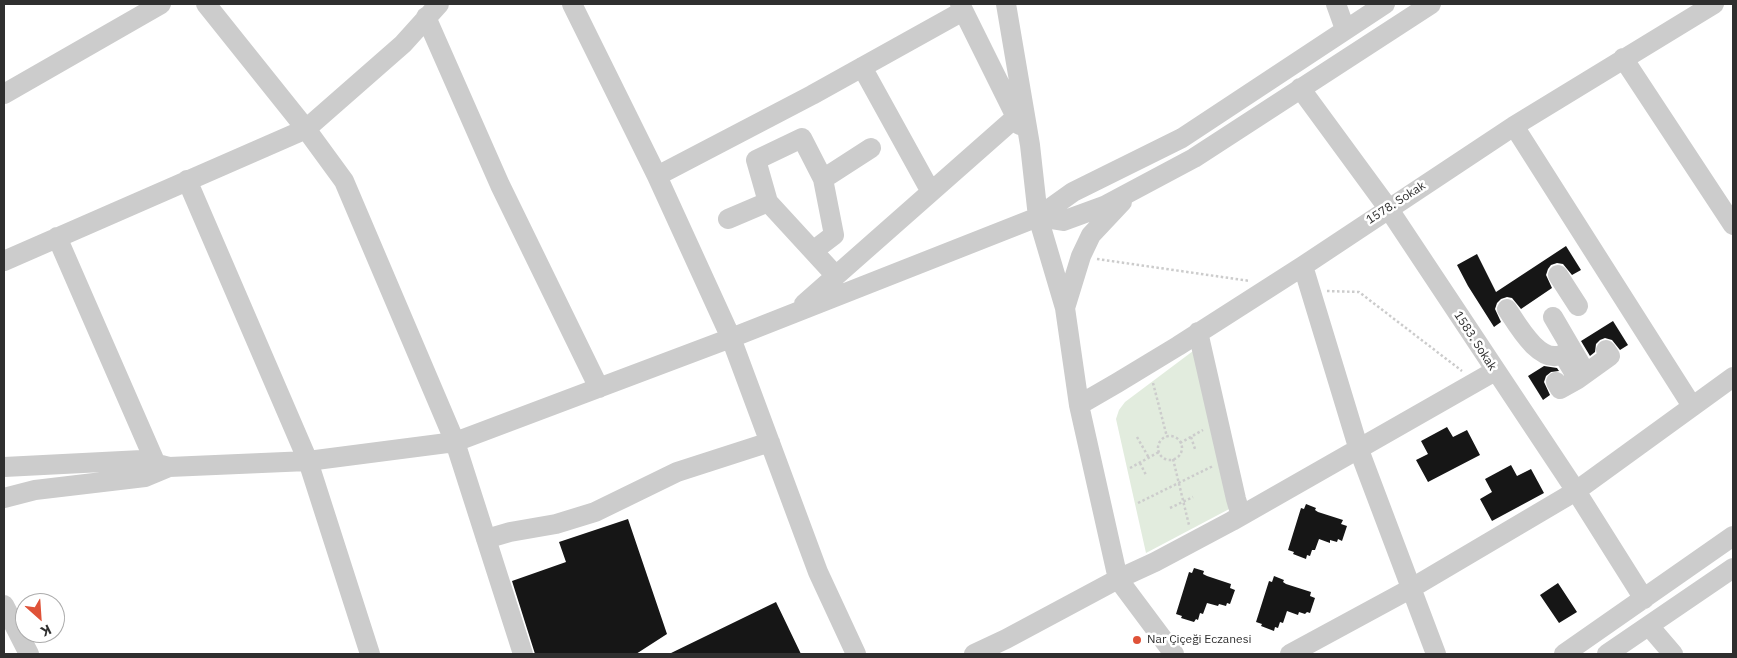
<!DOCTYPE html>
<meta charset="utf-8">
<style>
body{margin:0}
#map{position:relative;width:1737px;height:658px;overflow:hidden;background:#fff;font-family:"IBM Plex Sans",sans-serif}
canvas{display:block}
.frame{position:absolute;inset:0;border:5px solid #2f2f2f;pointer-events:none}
.north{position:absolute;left:15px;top:593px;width:50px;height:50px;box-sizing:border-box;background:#fff;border:1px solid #acacac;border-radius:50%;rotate:154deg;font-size:14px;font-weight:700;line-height:20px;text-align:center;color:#2f2f2f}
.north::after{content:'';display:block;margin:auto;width:18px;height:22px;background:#df5238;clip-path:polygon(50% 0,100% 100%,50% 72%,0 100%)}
</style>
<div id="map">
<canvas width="1737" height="658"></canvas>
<div class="frame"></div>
<div class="north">K</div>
</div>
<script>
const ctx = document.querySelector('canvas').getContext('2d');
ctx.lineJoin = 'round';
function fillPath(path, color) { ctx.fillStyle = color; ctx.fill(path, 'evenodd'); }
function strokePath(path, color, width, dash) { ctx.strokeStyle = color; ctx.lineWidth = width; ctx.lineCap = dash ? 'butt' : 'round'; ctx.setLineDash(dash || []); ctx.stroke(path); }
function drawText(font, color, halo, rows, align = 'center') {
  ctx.font = font + ' "IBM Plex Sans",sans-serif'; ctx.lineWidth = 5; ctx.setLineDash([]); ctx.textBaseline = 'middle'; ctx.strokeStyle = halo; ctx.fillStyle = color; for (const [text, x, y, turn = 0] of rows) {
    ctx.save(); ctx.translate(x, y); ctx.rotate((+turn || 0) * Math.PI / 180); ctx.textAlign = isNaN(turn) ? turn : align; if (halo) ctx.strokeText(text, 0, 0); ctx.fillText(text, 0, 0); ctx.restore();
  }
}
fillPath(new Path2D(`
 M1193,351L1233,507L1146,553L1116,419L1119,410L1125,402Z`), '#e2ecde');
fillPath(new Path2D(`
 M1566,246L1581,270L1572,275L1563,264L1557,263L1551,265L1548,269L1546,275L1552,288L1521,309L1512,298L1507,297L1501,299L1497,303L1495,309L1501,322L1494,327L1468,286L1457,265L1477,254L1496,292Z
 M1613,321L1628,345L1620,350L1612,340L1605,338L1600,340L1596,344L1595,352L1590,356L1581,341Z
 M1544,366L1557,368L1559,371L1551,372L1546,376L1544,382L1550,395L1543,400L1528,376Z
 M1447,427L1453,437L1467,430L1480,455L1428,482L1416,460L1428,454L1421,441Z
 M1511,465L1517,476L1531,469L1544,493L1492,521L1480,499L1492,492L1485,479Z
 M1306,504L1316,508L1315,510L1318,512L1343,520L1341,524L1347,526L1342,541L1338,539L1337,542L1330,540V543L1319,539L1315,550H1312L1310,556L1307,555L1306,559L1293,554L1294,552L1288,550L1301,508L1304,509Z
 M628,519L667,634L636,654H535L512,581L566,562L559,542Z
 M1194,568L1204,571L1203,574L1207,576L1231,584L1230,588L1235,590L1230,604L1227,603L1226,606L1219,604L1218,606L1207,603L1203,614L1200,613L1198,620L1196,619L1194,622L1181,618L1182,616L1176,614L1189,572L1192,573Z
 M1274,576L1284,580L1283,582L1286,584L1311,592L1310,596L1315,598L1310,613L1307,612L1305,614L1299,612L1298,615L1287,611L1283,623L1280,622L1278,628L1275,627L1274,631L1261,626L1262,624L1256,622L1269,581L1272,582Z
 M1558,583L1577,612L1559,623L1540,595Z
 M776,602L801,654H669Z`), '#161616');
strokePath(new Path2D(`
 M1097,259L1250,281
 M1327,291L1359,292L1462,371
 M1153,383L1167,437
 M1158 448a12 12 0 1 1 24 0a12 12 0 1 1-24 0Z
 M1137,437L1149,458
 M1191,437L1195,449
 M1180,443L1203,430
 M1173,459L1189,525
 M1140,463L1146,475
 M1130,468L1159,452
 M1138,503L1213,466
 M1170,508L1193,497`), '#ccc', 2.5, [2.5, 2.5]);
strokePath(new Path2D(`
 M206,4L306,129L344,181L455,442L523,654
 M572,4L657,176L731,338L818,572L856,654
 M960,4L1020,125
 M1006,4L1030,145L1038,217L1065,308L1079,405L1118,579L1174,654
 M1336,4L1345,29
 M426,17L500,185L599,388
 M1623,58L1733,225
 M862,67L931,192
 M1300,88L1388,208L1576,491L1644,599
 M4,94L161,4
 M1514,126L1692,406
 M657,176L812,95L963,11
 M823,179L871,148
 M187,180L308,461L370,654
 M1038,217L1063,221L1104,206L1194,158L1431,4
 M728,219L768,202
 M57,237L156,464
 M813,251L834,235L823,179L802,138L756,160L768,202L836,276
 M4,261L306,129L403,44L439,4
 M1303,266L1359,450L1436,654
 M1558,275L1578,306
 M804,304L1016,117
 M1065,308L1081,256L1091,235L1122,202
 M1507,309C1517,324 1540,366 1563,354L1578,379L1610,356L1606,350
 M1553,317L1581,365
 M1198,332L1236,499L1241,516
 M1556,382L1560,389L1578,379
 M1079,405L1117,383L1178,346L1303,266L1514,126L1714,4
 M4,467L142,460L169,467L145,477L35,490L4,498
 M169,467L308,461L455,442L731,338L1038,217L1073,192L1182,138L1385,4
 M486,539L510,532L556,524L595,512L677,472L770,442
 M4,605L29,654
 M1649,626L1673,654
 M974,654L1006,639L1118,579L1155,562L1232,521L1495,371
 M1290,654L1410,589L1576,491L1733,377
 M1564,654L1733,536
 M1607,654L1733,568`), '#ccc', 20);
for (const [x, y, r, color] of [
 [1137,640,5,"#df5238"]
]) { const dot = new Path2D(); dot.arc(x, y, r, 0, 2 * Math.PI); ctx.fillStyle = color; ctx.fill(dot); strokePath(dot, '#fff', 2); }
drawText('12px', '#2f2f2f', '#fff', [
 ["1578. Sokak",1396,203,-33],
 ["1583. Sokak",1475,341,57]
]);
drawText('12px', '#2f2f2f', '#fff', [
 ["Nar Çiçeği Eczanesi",1147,640]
], 'left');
</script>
